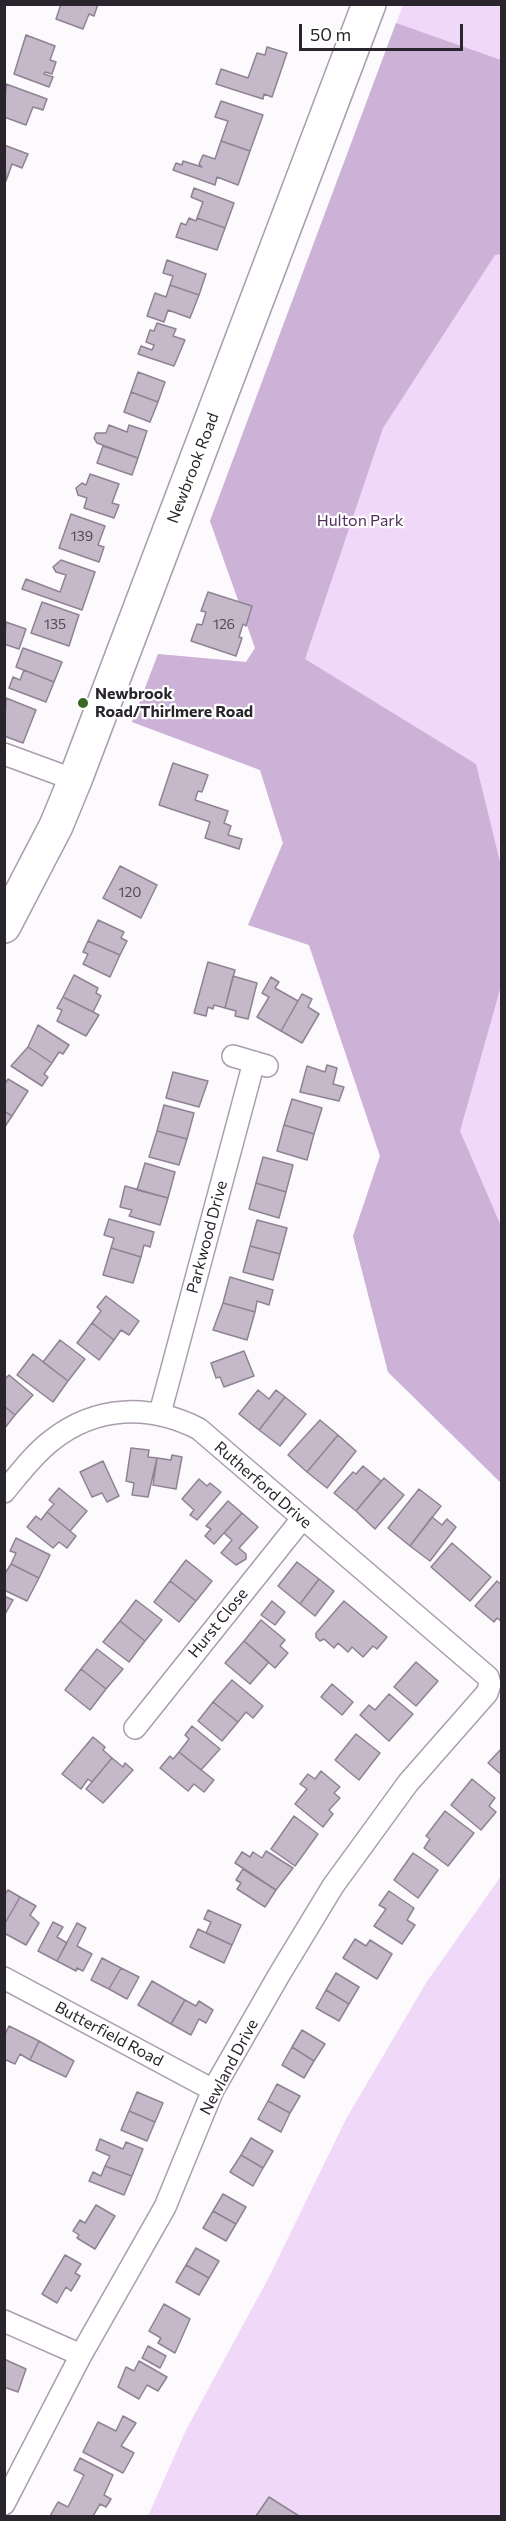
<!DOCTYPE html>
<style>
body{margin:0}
#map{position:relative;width:506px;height:2521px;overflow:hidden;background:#fcfafd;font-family:Commissioner,sans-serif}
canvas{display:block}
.frame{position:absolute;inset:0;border:6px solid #2a252c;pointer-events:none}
.scale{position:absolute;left:299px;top:24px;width:164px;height:27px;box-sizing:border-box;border:3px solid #2a252c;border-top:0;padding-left:8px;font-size:18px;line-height:21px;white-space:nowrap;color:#2a252c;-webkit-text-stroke:4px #fff;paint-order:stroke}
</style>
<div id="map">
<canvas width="506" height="2521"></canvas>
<div class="frame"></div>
<div class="scale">50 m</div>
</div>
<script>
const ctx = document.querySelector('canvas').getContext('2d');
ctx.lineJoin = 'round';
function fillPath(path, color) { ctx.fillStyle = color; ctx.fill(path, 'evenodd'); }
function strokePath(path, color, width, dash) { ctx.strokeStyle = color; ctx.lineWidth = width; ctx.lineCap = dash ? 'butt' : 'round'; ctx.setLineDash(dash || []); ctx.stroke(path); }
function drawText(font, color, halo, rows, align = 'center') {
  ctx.font = font + ' Commissioner,sans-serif'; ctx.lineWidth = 4.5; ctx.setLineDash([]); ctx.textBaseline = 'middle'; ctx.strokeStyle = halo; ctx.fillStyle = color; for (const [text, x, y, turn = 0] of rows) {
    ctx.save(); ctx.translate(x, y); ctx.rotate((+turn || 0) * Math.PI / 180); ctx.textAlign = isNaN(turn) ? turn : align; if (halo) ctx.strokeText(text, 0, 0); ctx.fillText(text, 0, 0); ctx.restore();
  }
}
fillPath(new Path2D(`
 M403,5H501V1483L388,1372L353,1236L380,1156L309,945L248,925L283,843L260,770L132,722L158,654L246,662L255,648L210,521Z
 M501,1876V2516H148L186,2430L268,2279L346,2119L426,1983Z`), '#f0d8f9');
fillPath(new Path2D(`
 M396,23L501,60V254L495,255L383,428L305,659L476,764L501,866V986L460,1131L501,1226V1483L388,1372L353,1236L380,1156L309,945L248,925L283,843L260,770L132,722L158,654L246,662L255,648L210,521Z`), '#cdb2d7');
const building = new Path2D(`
 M98,4L94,16L89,14L83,29L56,19L61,4Z
 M26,35L55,46L50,60L56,62L52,74L45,72L44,74L53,77L49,87L14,74Z
 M267,47L287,53L272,97L264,94L263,99L216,84L221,69L248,78L257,53L265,55Z
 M6,84L47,99L43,110L33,107L26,125L4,117Z
 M221,101L263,115L250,151L221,141L228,121L215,117Z
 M221,141L250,151L238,185L217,177L215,185L173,170L176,163L182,165L183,161L202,167L199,164L203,155L215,159Z
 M4,145L28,154L22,168L12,164L6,181Z
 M194,188L234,203L225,228L197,218L203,202L191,197Z
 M189,218L196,221L197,218L225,228L217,250L176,237L181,223L186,225Z
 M167,260L206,274L199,295L170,285L173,276L163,273Z
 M170,285L199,295L190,318L168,310L164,322L147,316L155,293L166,297Z
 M157,323L176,329L173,336L185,340L174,366L138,354L141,346L152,350L154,345L146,342L150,330L154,331Z
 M138,372L165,382L158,402L131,392Z
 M131,392L158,402L150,422L124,412Z
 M109,425L127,432L129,425L147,431L138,458L97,443L94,438L96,433H106Z
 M103,446L138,458L132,475L97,463Z
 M90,474L119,484L112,503L119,505L114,518L84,508L87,498L78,495L76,488L82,483L86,485Z
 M71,514L105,526L98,545L104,547L99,562L59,548Z
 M61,560L95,572L82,610L22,589L26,579L60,592L66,575L56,572L53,567Z
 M208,592L252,606L246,626L243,624L239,637L242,638L236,656L191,641L197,624L202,625L206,612L201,611Z
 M42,602L79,615L69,646L31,633Z
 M6,622L26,629L19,649L4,644Z
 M23,648L62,662L54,682L16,667Z
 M24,670L54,682L46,702L9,688L13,677L20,680Z
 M6,698L36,710L23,743L4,736Z
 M173,763L208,775L202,792L198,791L195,800L228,811L224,823L231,826L228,835L242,839L239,849L205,838L210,822L159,805Z
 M120,866L157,885L141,918L103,898Z
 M98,920L124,932L121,938L127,941L120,955L88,941Z
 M88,941L120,955L110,977L83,964L88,954L83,952Z
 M208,962L235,970L225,1008L214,1005L213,1009L208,1007L206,1016L194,1013Z
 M74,975L98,988L96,993L101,996L93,1012L63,997Z
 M233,976L257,983L248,1019L235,1016L236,1011L225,1008Z
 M271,977L279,982L275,988L298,1001L281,1031L257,1017L269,997L262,993Z
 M302,994L312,999L308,1007L319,1014L302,1043L281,1031Z
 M63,997L99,1015L86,1036L57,1021L62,1010L57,1008Z
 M38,1025L69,1045L63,1054L59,1052L52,1063L28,1047Z
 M28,1047L52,1063L44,1074L48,1077L42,1086L11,1066Z
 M327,1065L337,1068L333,1084L344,1087L339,1101L300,1092L307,1066L325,1072Z
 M173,1072L208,1081L199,1107L166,1098Z
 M8,1079L28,1091L12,1116L4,1111V1085Z
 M292,1099L322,1108L314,1134L284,1125Z
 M164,1105L194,1113L187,1139L157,1131Z
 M4,1111L12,1116L4,1128Z
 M284,1125L314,1134L307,1160L277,1151Z
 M157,1131L187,1139L179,1165L149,1157Z
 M263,1157L293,1165L286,1192L256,1183Z
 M145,1163L175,1172L168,1198L137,1190Z
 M256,1183L286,1192L279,1218L249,1209Z
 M125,1186L168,1198L160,1225L129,1216L132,1210L120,1207Z
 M109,1219L154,1232L150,1247L144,1245L141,1257L111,1248L114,1238L104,1235Z
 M257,1220L287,1228L280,1254L250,1246Z
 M250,1246L280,1254L273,1280L243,1272Z
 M111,1248L141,1257L133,1283L103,1275Z
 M230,1277L273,1290L269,1305L257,1301L255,1312L223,1303Z
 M106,1296L139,1321L129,1335L121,1330L114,1340L92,1323L101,1311L97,1307Z
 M223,1303L255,1312L247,1340L213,1330Z
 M92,1323L114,1340L99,1360L77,1343Z
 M60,1340L85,1359L68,1381L43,1362Z
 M244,1351L254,1376L224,1387L220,1377L216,1378L211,1363Z
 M33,1354L68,1381L53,1402L17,1375Z
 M9,1375L33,1395L15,1415L4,1406V1380Z
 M258,1390L269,1399L276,1390L285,1397L259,1430L239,1414Z
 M285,1397L306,1414L280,1446L259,1430Z
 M4,1406L15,1415L4,1429Z
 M320,1420L338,1435L307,1472L288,1455Z
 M338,1435L356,1451L327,1488L307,1472Z
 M131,1448L149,1450L148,1457L157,1458L148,1497L132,1495L134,1483L126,1481Z
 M172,1455L182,1457L176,1489L153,1485L157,1458L171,1460Z
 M103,1461L119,1496L107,1502L102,1493L92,1497L80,1472Z
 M363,1466L381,1481L356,1511L334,1493L353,1472L356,1474Z
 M384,1478L404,1495L375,1529L356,1511Z
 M199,1479L207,1486L210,1483L221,1492L197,1520L190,1515L194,1510L182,1499Z
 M59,1488L87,1511L70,1531L47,1512L54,1504L49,1500Z
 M419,1489L441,1506L410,1546L388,1528Z
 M228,1501L242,1513L214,1544L205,1536L211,1529L206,1526Z
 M47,1512L76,1536L67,1548L59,1542L53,1548L27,1527L36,1516L41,1520Z
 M242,1513L258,1527L239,1548L246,1554V1559L236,1565L221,1553L232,1540L224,1533Z
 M432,1517L442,1525L447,1519L456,1527L430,1561L410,1546Z
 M16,1538L50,1555L39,1578L11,1564L16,1553L10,1551Z
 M452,1543L491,1577L470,1601L431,1567Z
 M186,1560L212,1581L196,1601L170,1581Z
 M297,1562L319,1579L300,1604L278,1586Z
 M11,1564L39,1578L27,1601L4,1590V1575Z
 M319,1579L334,1591L315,1616L300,1604Z
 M170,1581L196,1601L179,1622L154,1602Z
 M497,1581L502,1585V1622L497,1618L494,1622L475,1606Z
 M4,1596L13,1600L4,1616Z
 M136,1600L162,1620L145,1641L120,1621Z
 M272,1601L285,1612L275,1625L261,1615Z
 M344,1601L387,1637L377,1649L373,1646L363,1657L352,1647L348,1652L338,1643L334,1648L324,1639L320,1641L316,1637V1633Z
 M261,1620L285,1640L280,1646L288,1653L275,1668L244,1641Z
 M120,1621L145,1641L129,1662L103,1642Z
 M244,1641L269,1662L250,1684L225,1663Z
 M97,1649L123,1669L106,1689L81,1669Z
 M416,1662L438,1681L416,1706L394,1687Z
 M81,1669L106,1689L90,1710L65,1690Z
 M232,1680L263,1706L253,1718L246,1712L238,1722L213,1702Z
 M332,1684L353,1702L342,1715L321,1697Z
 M389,1694L413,1714L389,1741L360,1715L369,1705L375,1710Z
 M213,1702L238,1722L222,1741L198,1721Z
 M192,1726L220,1749L201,1770L179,1752L189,1739L185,1735Z
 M356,1734L380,1753L359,1780L335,1760Z
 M93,1737L105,1747L103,1750L112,1758L92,1782L88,1779L81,1789L62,1774Z
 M502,1748V1775L488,1763Z
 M179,1752L214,1780L204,1792L194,1784L188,1791L160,1768L170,1756L173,1759Z
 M112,1758L123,1767L125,1763L133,1770L103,1803L86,1789Z
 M321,1771L340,1787L334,1793L340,1798L329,1810L333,1814L323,1827L295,1804L307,1789L300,1784L308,1774L315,1779Z
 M472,1779L495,1798L489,1806L496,1812L481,1830L451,1805Z
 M445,1811L474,1833L448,1866L424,1848L430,1839L426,1836Z
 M294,1816L318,1834L295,1866L271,1849Z
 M266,1851L293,1868L276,1890L235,1863L242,1852L250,1857L253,1852L262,1858Z
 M413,1853L438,1870L418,1898L394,1880Z
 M243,1869L276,1890L265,1907L237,1889L241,1883L236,1880Z
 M8,1890L20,1897L4,1925V1895Z
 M389,1891L414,1908L407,1920L415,1925L402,1944L374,1926L386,1909L379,1905Z
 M20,1897L36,1906L30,1915L39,1923L26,1945L4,1933V1925Z
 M208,1910L241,1925L232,1945L206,1933L211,1922L204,1919Z
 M53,1922L63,1927L57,1937L67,1943L57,1961L38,1951Z
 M77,1923L86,1928L77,1946L92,1954L83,1971L77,1968L76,1971L57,1961Z
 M198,1929L232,1945L224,1963L190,1947Z
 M355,1939L366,1946L370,1940L392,1954L377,1979L343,1958Z
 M102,1958L121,1968L109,1989L91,1980Z
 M121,1968L139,1977L127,1999L109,1989Z
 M336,1973L359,1987L349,2004L326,1990Z
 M152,1981L185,2000L171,2024L138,2005Z
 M326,1990L349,2004L339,2021L316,2008Z
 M185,2000L196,2006L199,2001L213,2010L206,2023L199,2019L191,2035L171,2024Z
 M9,2026L39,2041L30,2060L20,2054L15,2064L4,2059V2036Z
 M302,2030L325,2044L314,2061L292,2047Z
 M39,2041L74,2061L66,2077L30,2060Z
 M292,2047L314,2061L304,2078L282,2065Z
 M277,2084L300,2096L290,2113L268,2101Z
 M137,2092L163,2103L155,2122L129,2111Z
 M268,2101L290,2113L281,2132L258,2119Z
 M129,2111L155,2122L147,2141L121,2130Z
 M251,2138L273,2151L263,2168L241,2155Z
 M100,2139L123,2149L126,2142L143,2149L132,2176L105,2166L110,2156L96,2150Z
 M241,2155L263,2168L253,2186L230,2172Z
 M105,2166L132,2176L124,2195L89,2181L93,2172L101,2176Z
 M223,2194L246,2207L236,2224L213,2211Z
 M96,2205L115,2216L95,2249L77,2238L79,2235L73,2231L80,2220L85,2223Z
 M213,2211L236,2224L226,2241L203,2228Z
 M196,2248L219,2261L209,2278L186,2265Z
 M65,2255L81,2264L75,2273L80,2276L71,2291L66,2287L57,2303L42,2294Z
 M186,2265L209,2278L199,2295L176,2282Z
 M164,2304L190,2319L175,2353L158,2343L161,2338L149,2331Z
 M148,2346L166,2356L160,2368L142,2358Z
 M4,2359L26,2369L18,2392L4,2387Z
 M139,2361L167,2377L158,2391L147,2385L139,2399L118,2387L126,2367L134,2371Z
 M123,2416L136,2423L121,2446L134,2453L123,2473L83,2452L98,2422L116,2431Z
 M80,2458L113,2475L104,2495L111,2499L106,2507L100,2504L93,2516H50L58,2502L68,2507L84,2475L74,2470Z
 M269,2497L299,2516H256Z`);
fillPath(building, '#c5b8c9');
strokePath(building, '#8f8393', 1.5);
const street = new Path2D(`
 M4,754L75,780
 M233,1056L267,1066
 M160,1413L254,1062
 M4,1492C19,1474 33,1455 51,1441C96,1405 150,1404 199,1429L488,1677L490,1684L487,1693L408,1783L333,1886L279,1975L213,2090L165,2207L81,2355L4,2504
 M135,1728L302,1519
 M4,1978L213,2090
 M4,2321L81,2355`);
const highway = new Path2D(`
 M4,926L56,826L75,780L369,4`);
strokePath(street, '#a99dae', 24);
strokePath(highway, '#a99dae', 36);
strokePath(street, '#fff', 21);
strokePath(highway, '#fff', 33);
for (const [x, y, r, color] of [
 [83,703,6,"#3b6725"]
]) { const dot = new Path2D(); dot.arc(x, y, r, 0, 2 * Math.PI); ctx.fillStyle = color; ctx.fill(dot); strokePath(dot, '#fff', 2); }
drawText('14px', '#514a53', null, [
 ["139",82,536],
 ["135",55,624],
 ["126",224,624],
 ["120",130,892]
]);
drawText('16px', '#2a252c', '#fff', [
 ["Newbrook Road",193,468,-69],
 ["Parkwood Drive",207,1237,-75],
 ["Rutherford Drive",263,1485,41],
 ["Hurst Close",218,1623,-51],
 ["Butterfield Road",109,2034,28],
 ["Newland Drive",229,2067,-62]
]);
drawText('16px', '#512e5d', '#fff', [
 ["Hulton Park",360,521]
]);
drawText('bold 16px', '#2a252c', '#fff', [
 ["Newbrook",95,694],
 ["Road/Thirlmere Road",95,712]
], 'left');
</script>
